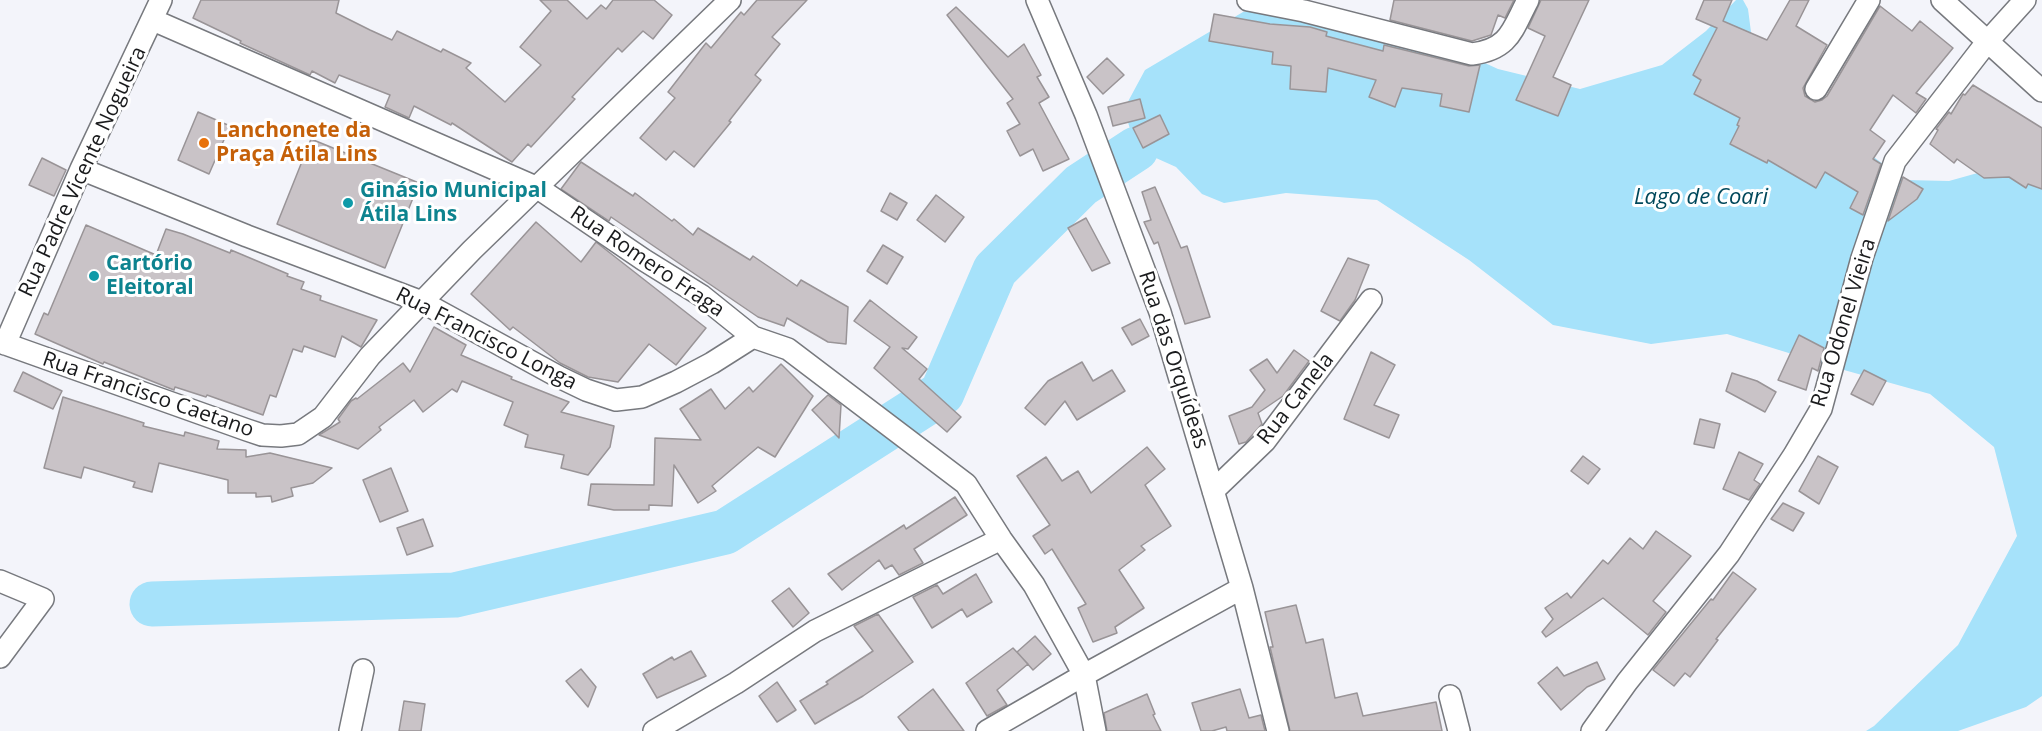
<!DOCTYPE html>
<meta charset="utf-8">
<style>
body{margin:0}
canvas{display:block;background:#f3f4fa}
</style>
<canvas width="2042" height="731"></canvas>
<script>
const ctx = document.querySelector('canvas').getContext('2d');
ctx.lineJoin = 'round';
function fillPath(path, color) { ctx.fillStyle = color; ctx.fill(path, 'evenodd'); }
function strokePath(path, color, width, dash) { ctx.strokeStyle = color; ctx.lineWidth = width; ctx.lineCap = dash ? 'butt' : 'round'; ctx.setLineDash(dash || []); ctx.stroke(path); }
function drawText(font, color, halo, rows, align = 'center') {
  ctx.font = font + ' "Open Sans",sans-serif'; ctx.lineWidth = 6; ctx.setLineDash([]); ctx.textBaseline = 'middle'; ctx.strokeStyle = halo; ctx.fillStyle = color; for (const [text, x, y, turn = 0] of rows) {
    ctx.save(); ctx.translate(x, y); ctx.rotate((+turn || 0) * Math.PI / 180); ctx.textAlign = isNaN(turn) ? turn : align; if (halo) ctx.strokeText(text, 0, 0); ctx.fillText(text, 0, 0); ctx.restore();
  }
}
fillPath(new Path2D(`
 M1736,0H1743L1748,9L1754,55L1812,110L1904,180L1949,181L2024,160L2042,158V696L2026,707L1958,731H1866L1874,726L1958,645L2017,536L1994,447L1930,394L1844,370L1727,334L1651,344L1553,325L1469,260L1377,200L1286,193L1224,203L1202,194L1176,167L1136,149L1124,109L1145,70L1243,12L1300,3L1406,27L1498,69L1580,89L1662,65L1706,31Z`), '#a6e2fa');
strokePath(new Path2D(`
 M152,604L455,595L725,532L942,393L995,270L1081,185L1136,149`), '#a6e2fa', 45);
const building = new Path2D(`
 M201,0H339L336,13L370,30L392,40L397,31L441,52L443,49L471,63L466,68L505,102L541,65L520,47L551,11L540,0H567L587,19L601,5L606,9L613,0H654L672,15L653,39L643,31L622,52L618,48L572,97L575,99L531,147L528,144L512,162L452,123L451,125L414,106L409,118L385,107L390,95L339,75L335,83L312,71L310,75L240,43L241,41L193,18Z
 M757,0H807L772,37L780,44L755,75L761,80L729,121L731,122L694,167L674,151L666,160L640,138L675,98L668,92L706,43L711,48L741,12L744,15Z
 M1394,0H1514L1505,18L1498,15L1491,35L1472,41L1390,20Z
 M1541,0H1589L1553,77L1571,85L1558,116L1516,100L1545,36L1528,28Z
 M1704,0H1732L1723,21L1767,40L1790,0H1809L1796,26L1827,45L1803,88L1805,96L1815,102L1822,100L1827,96L1880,6L1912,31L1920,21L1953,48L1916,93L1926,99L1916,113L1893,95L1870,130L1885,141L1873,159L1881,164L1863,215L1850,208L1858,192L1825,172L1816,188L1768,160L1767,163L1730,144L1739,126L1737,125L1740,118L1694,94L1701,80L1693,75L1717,28L1696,19Z
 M956,7L1008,57L1024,44L1041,75L1037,77L1049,97L1039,103L1069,159L1043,171L1033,149L1020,156L1007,131L1020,124L1007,103L1013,99L947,15Z
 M1214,14L1270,24L1310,27L1327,32L1326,36L1383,51L1384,45L1469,66L1480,65L1469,112L1440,106L1442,94L1402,88L1395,107L1369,97L1376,80L1328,68L1326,92L1290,89L1291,66L1272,64L1273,52L1209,41Z
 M1107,58L1124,75L1103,94L1087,77Z
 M1973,85L2042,128V189L2028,184L2026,188L2009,177L1984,178L1957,159L1954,163L1930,144L1938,130L1936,129L1949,112L1951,114L1963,94L1965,95Z
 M1140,99L1145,118L1113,126L1108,107Z
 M198,112L230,126L209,174L178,160Z
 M1160,115L1169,134L1143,148L1133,128Z
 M311,139L419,183L385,268L277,224Z
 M42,158L66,170L54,196L29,185Z
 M581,162L633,196L635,193L672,221L674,219L693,235L698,228L750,260L753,256L797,286L801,280L848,307L846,344L828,342L787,318L784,326L758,317L611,217L609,221L561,189Z
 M1903,177L1923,189L1917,199L1888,221Z
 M1155,187L1181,248L1187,246L1210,317L1185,324L1158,242L1154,244L1144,222L1151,220L1142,192Z
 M890,193L907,203L897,220L881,211Z
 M936,195L964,217L945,242L917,220Z
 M1086,218L1110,263L1092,271L1068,228Z
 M536,222L581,262L596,242L706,328L676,365L649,344L618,382L588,377L560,363L513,327L510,330L471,294Z
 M86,225L156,255L166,229L183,234L230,253L231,250L288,274L287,276L304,282L301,289L321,296L320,300L377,320L361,347L342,336L335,357L304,346L302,352L293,349L276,397L270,395L263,415L207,395L206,397L175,387L174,390L104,362L103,364L35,334L44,313L48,315Z
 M883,245L903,257L887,284L867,271Z
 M1348,258L1369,265L1355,300L1340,321L1321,311Z
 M870,300L917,337L908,349L902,348L927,369L919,379L961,417L947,432L874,368L890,347L854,321Z
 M1140,319L1149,336L1132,345L1122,328Z
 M434,327L466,345L461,355L512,377L511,379L569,402L561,412L614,426L610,447L588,475L561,468L564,455L525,447L528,435L504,425L513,402L462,381L457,392L452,389L423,412L414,400L379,427L381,430L358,449L319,435L340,422L338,419L351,401L356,398L357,399L403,363L410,372Z
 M1799,335L1824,348L1818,371L1812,368L1806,390L1778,380Z
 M1294,350L1309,361L1283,396L1258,413L1262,424L1246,442L1239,444L1229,416L1252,407L1265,390L1250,370L1267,359L1277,373Z
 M1371,352L1395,365L1374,405L1399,415L1389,438L1344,419Z
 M1082,362L1093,381L1112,370L1125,391L1077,420L1065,401L1045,425L1025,408L1048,381Z
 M781,364L813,396L775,457L758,447L712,486L716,491L698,503L674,465L672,506L649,505V510H614L588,505L591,484L654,485L655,438L701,440L680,409L711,389L725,409L749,387L753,392Z
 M1864,370L1886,381L1873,405L1851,394Z
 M23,372L62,391L53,409L14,391Z
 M1732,373L1757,381L1776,392L1765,412L1726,391Z
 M828,395L841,405L839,438L812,410Z
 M63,397L144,423L143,426L184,436L185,432L219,441L217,449L246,450V457L270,453L332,468L313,483L291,488L293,496L272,502L271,496L256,497V493H228V480L159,463L152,492L133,487L135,482L84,467L81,478L44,468Z
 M1700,419L1720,424L1714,448L1694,444Z
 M1147,447L1165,469L1145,485L1171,526L1141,546L1145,550L1119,570L1144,608L1115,627L1117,633L1093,642L1078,608L1086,604L1052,549L1045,554L1033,536L1050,525L1017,476L1046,457L1062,481L1078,471L1091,493Z
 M1739,452L1763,464L1754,480L1760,484L1749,500L1723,489Z
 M1583,456L1600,469L1588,484L1571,471Z
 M1818,456L1838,467L1819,504L1799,491Z
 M391,468L408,511L380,522L363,480Z
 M955,497L967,515L914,549L923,563L899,575L892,565L885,569L879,560L842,590L828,574L904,525L906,529Z
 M1783,503L1804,513L1793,531L1771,519Z
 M423,519L433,546L407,555L397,528Z
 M1656,531L1691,556L1653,601L1666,612L1648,635L1603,598L1546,637L1542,632L1553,619L1545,608L1567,593L1571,598L1603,560L1608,564L1630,538L1643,549Z
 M1733,572L1756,589L1716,639L1718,640L1690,677L1685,673L1674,686L1653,670L1711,599L1713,600Z
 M976,574L992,602L967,617L962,609L932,628L913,597L937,585L943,594Z
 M789,588L809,613L793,627L772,601Z
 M1296,605L1306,643L1323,639L1335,698L1357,693L1363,716L1436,702L1442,731H1290L1270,647H1273L1265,612Z
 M878,614L913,662L863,696L815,724L800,701L828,684L826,682L873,651L854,626Z
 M1035,636L1051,654L1033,670L1017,652Z
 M1013,648L1028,664L997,690L1007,705L987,716L966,683Z
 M691,651L706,676L657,698L643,674L672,657L674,660Z
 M1597,662L1605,679L1587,687L1561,710L1538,683L1557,667L1564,676Z
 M581,669L596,687L588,707L566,681Z
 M777,682L796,710L777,722L759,696Z
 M933,689L964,731H909L898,717Z
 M1240,689L1249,718L1261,715L1265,731H1227L1226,727L1212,731H1201L1192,703Z
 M1147,694L1155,714L1153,715L1161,731H1107L1104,713Z
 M404,701L425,704L421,731H399Z`);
fillPath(building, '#c9c3c7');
strokePath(building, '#999497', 1.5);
const minor = new Path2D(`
 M1037,0L1086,115L1160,312L1242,588L1278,731
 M1248,0L1304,11L1472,54C1510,49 1512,30 1528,0
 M1942,0L2042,91
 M153,20L538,188L644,260L702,296L753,337L788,349L966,484L1001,539L1034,585L1084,675L1095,731
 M1816,89L1869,0
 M81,169L247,236L422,302L559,377L586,390L616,400L642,397L676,382L712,363L753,337
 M0,342L247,430L262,435L281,436L298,434L323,417L370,356L472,250L730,0
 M5,344L81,169L161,0
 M1213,491L1265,441L1371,300
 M0,581L43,599L0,657
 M1450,696L1459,731
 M350,731L363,670
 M654,731L736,683L815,631L1001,539
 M987,731L1084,675L1242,588
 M1592,731L1627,682L1729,554L1794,455L1821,409L1862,258L1895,161L1987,42L2025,0`);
strokePath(minor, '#77797e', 24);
strokePath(minor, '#fff', 21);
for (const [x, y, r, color] of [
 [204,143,6,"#e8710a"],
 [348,203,6,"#0f9aa8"],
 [94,276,6,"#0f9aa8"]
]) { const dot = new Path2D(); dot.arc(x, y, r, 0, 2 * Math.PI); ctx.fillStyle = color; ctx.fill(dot); strokePath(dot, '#fff', 2); }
drawText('bold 21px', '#c56008', '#fff', [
 ["Lanchonete da",216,131],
 ["Praça Átila Lins",216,155]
], 'left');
drawText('21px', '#191a1c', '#fff', [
 ["Rua Padre Vicente Nogueira",83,172,-65],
 ["Rua Romero Fraga",647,262,34],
 ["Rua Odonel Vieira",1844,323,-73],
 ["Rua Francisco Longa",486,339,27],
 ["Rua das Orquídeas",1173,360,72],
 ["Rua Francisco Caetano",148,395,19],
 ["Rua Canela",1296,399,-52]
]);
drawText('bold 21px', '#0d838f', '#fff', [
 ["Ginásio Municipal",360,191],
 ["Átila Lins",360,215],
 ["Cartório",106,264],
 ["Eleitoral",106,288]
], 'left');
drawText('italic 22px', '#00485b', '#fff', [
 ["Lago de Coari",1701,198]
]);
</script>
